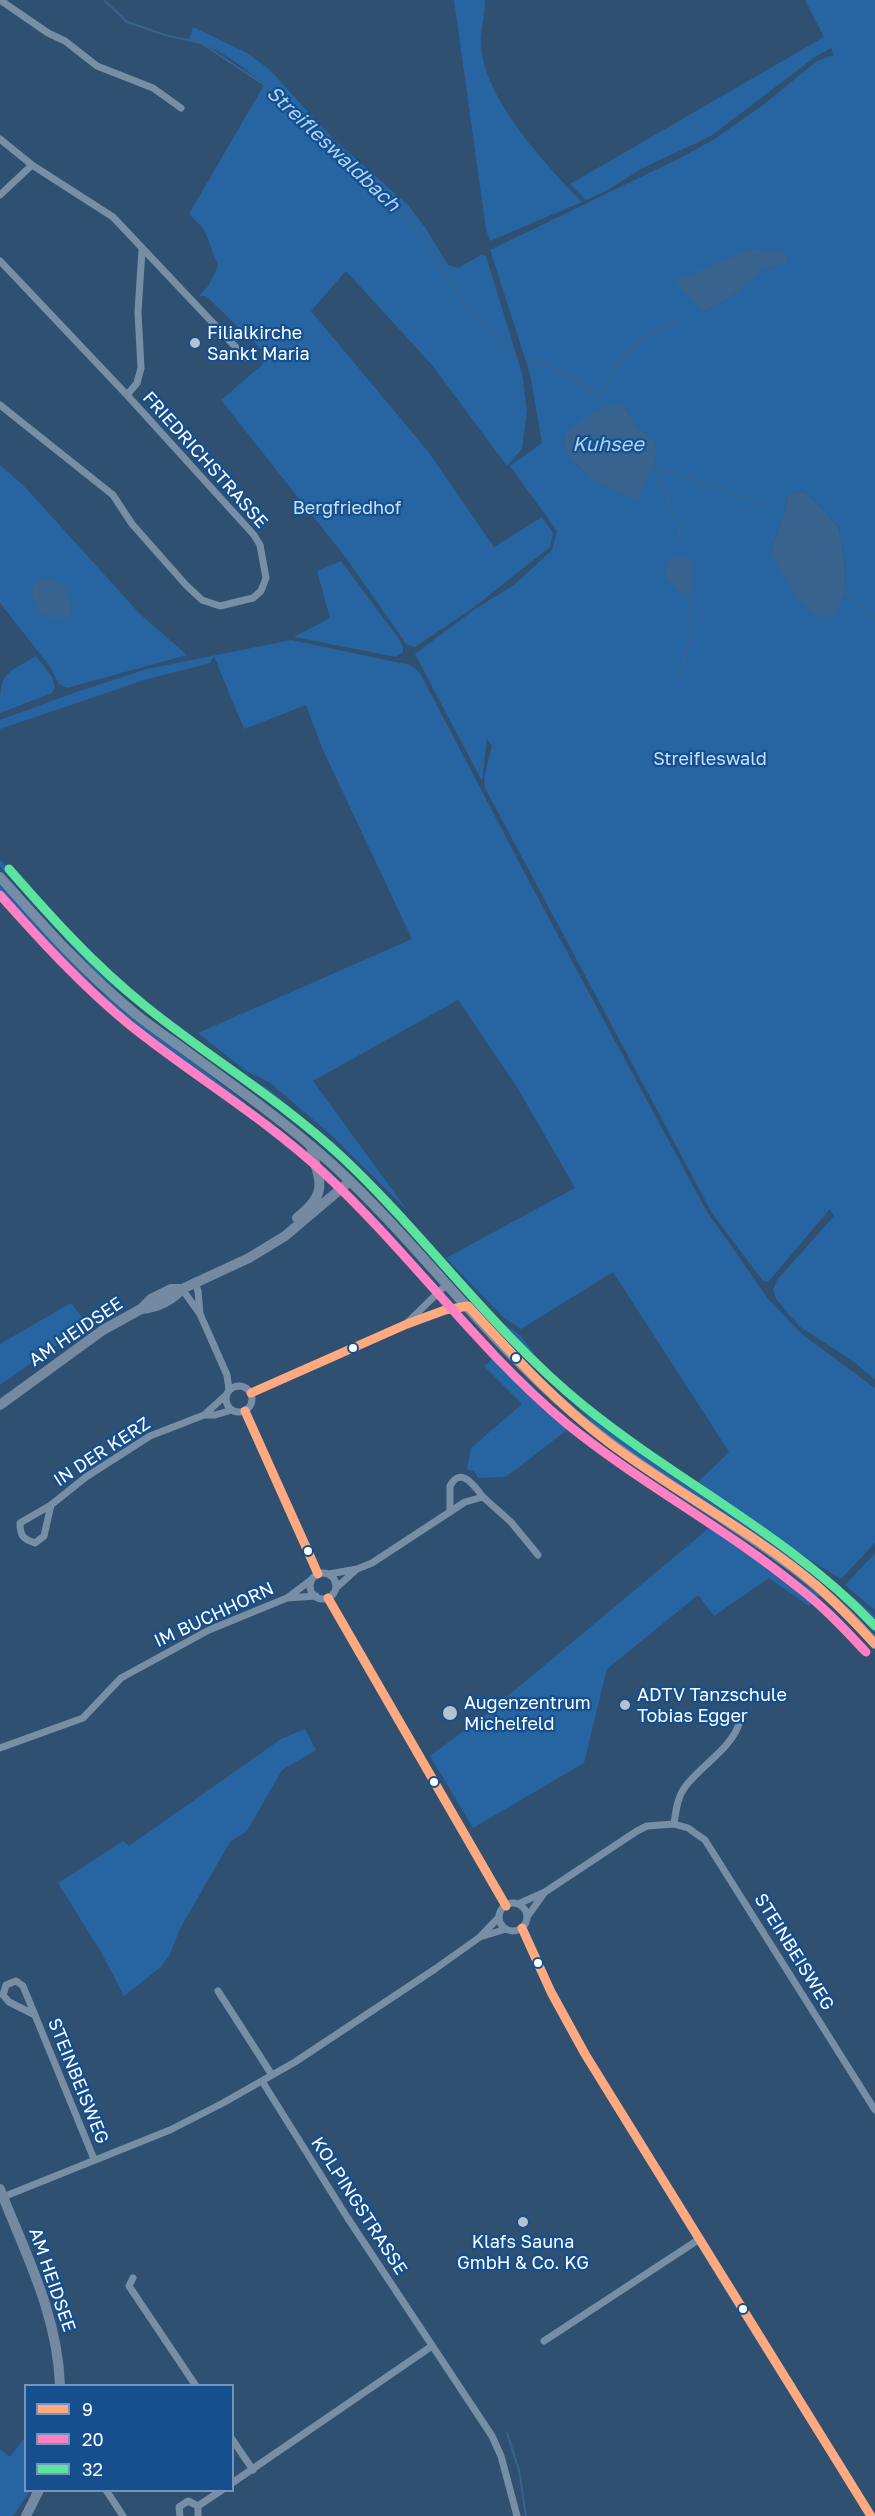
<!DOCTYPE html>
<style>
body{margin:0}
#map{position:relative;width:875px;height:2516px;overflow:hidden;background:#305072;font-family:"Golos Text",sans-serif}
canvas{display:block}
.legend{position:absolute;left:24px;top:2384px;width:210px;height:108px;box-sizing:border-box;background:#154f8d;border:2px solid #7395bb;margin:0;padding:8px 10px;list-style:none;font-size:18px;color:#fff}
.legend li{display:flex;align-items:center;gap:12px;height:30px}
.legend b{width:30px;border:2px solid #7395bb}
</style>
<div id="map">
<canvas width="875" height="2516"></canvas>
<ul class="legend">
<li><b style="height:8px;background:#ffa980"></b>9</li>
<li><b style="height:8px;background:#ff80c5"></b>20</li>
<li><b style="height:8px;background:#5ae49d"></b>32</li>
</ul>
</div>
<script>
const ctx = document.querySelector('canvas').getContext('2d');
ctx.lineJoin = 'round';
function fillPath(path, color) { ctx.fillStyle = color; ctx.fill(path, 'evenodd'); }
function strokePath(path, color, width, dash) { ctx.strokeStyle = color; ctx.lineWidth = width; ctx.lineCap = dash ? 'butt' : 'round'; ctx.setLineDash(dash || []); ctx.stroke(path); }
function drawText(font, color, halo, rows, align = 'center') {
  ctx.font = font + ' "Golos Text",sans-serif'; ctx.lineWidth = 4.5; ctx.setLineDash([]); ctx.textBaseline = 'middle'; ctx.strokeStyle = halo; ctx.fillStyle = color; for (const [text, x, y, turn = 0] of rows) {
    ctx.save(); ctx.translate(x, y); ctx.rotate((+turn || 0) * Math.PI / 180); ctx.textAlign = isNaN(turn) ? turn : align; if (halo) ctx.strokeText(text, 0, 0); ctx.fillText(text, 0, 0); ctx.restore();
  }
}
fillPath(new Path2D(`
 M454,0H485C485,15 480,31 481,46C485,100 546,165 582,202L490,241L486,229Z
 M805,0H875V1380L854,1362L799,1326L776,1299L773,1290L777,1280L834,1216L830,1209L768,1282L763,1281L712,1213L485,788L484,777L492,746L487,739L482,781L415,654L475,609L514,585L552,550L557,531L510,466L542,443L530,374L490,250L680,158L713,140L763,105L817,61L834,55L831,48L815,57L711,136L643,168L606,191L586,200L570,184L824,37ZM749,249L787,263L760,271L736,294L704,312ZM622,404L638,427L656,442L595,481L569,458L563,436ZM801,491L811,497L839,527L845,567L846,593L834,616L818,618L770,552L785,512L787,496Z
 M193,27L247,53L269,69L333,139L407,204L425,227L448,265L458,268L481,255L486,256L522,373L527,410L522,449L507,466L432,365L346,271L311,311L427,450L494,547L542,517L553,533L550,547L473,608L415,647L407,645L346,558L221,400L262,365L265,353L206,296H199L209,285L218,266L204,229L189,214L264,85C242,66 218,47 189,40Z
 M0,465L24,486L140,614L187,655L67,688L59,684L51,668L0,603Z
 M341,561L397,636L403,647V652L396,657L294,637L330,618L317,571Z
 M291,640L410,665L420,673L531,885L706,1210L769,1300L803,1335L875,1388V1543L841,1579L792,1549L698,1482L729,1452L613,1272L521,1329L504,1318L446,1258L575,1188L517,1087L458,1000L313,1081L407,1210L330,1134L269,1082L246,1071L198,1033L412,939L323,750L306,705L244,729L214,656L210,663L144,680L0,729V720L79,691L147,669Z
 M36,656L52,677L55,688L52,693L0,713C0,673 2,676 36,656Z
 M0,860L107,976L130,996L237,1071L267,1088L333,1143L397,1212L381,1201L358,1175L320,1141L98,975L0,867Z
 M0,885L98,990L247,1104L241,1103L116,1014L92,992L0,891Z
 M449,1267L501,1322L521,1336L540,1362L608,1428L836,1584L835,1587L829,1588L601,1431L550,1380L445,1271Z
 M71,1303L87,1324L0,1385V1344Z
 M492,1359L567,1430L506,1477L478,1478L475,1472L467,1469L471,1448L522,1404L484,1366Z
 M715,1523L819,1595L809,1606L769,1578L714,1616L698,1595L607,1669L584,1763L473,1828L430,1756L485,1715Z
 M875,1553V1610L845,1585Z
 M847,1592L875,1616V1633L842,1598V1593Z
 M305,1729L316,1750L282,1770L247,1831L230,1842L181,1927L169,1956L161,1967L124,1996L101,1952L58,1883L123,1841L129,1846L281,1739Z
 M25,2437L26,2490L30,2491L13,2516H0V2449L10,2457Z`), '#2664a2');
fillPath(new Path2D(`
 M750,249L785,252L787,263L760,271L736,294L704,312L675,281Z
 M622,404L638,427L656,442L655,462L637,500L595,481L569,458L563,437C581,420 596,407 622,404Z
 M801,491L811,497L839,527L845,567L846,593L835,616L818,618L798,601L770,552L785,512L787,496Z
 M679,557L691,560L694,564L691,594L678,592L665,575L667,561Z
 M42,578C65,578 72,594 71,615C47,625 28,611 33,585Z`), '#38638e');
strokePath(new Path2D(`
 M104,0L127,22L165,35L201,43L272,90L394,204L417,229L465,303L481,322L516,357
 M532,359C559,371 589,384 607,408
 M598,394L609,386L610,372L641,339L680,318
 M651,465L767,505
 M653,467L678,523L680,543
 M844,591L875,619
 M679,679L689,641L691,594
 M507,2433L519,2470L526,2516`), '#38638e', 2);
strokePath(new Path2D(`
 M0,0L48,33L65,41L97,66L153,88L181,108
 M0,139L32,165L113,217L246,358
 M0,195L32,165
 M0,261L127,395L254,535L260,545L266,578L261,591L253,598L220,606L202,600L186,585L132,524L113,495L0,405
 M127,395L137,383L141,368L138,312L142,250
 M195,1283L198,1291L200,1314
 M182,1289L200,1314L227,1375L229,1390
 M408,1322L447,1284
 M226 1399a13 13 0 1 1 26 0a13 13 0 1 1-26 0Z
 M251,1393L407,1324L445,1310L468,1306
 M245,1411L310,1553L318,1574
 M204,1415L226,1395
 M51,1505L44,1536L35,1543C23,1539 20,1536 20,1523L51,1505L86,1477L150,1436L204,1415H215L232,1410
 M450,1512V1486C461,1465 475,1487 483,1497
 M310 1586a13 13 0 1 1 26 0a13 13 0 1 1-26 0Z
 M329,1574L357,1569L372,1563L465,1502L483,1497L511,1522L538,1555
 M336,1588L357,1569
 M287,1598L316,1596
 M328,1598L506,1906
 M0,1748L83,1718L121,1678L209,1630L287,1598L311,1580
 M674,1824C676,1811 677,1798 685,1787C702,1764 732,1749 740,1721
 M499 1917a14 14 0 1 1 28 0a14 14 0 1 1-28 0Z
 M518,1904L545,1892L637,1831L647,1826L674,1824L688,1828L705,1840L875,2110
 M527,1917L545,1892
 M522,1928C556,2015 610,2095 658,2174C728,2288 799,2403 871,2516
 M480,1937L506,1929
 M218,1991L272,2075
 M35,2015L9,2002L3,1995L6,1985L16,1981L23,1986L94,2159
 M262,2081L347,2217L492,2436L501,2456L517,2516
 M3,2197L170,2130L223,2103L295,2062L435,1969L480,1937L499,1917
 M133,2278L129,2286L196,2386
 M544,2341L698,2240
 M232,2439L253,2470
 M232,2483L432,2346
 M106,2490L123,2516
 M198,2506L222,2490
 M180,2516L179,2507L188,2501L198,2506V2516`), '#778fa6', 7);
strokePath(new Path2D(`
 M297,1218C331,1191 318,1181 311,1146
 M142,1309C158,1307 171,1301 182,1289
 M0,1405L103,1330L141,1309L151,1299L171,1289H182L249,1258L285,1236L350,1181
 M0,2189C25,2253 58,2315 60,2386
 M26,2516L39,2490`), '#738aa2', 10);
strokePath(new Path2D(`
 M0,877C42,924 83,971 132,1011C151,1027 173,1041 193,1056C240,1090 289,1125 332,1164C417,1242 485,1338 573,1413C667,1494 795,1548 875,1644`), '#778ca5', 10);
strokePath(new Path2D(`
 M468,1306C512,1354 556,1403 608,1442C676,1493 753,1531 817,1586C838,1604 856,1624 875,1644
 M251,1393L407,1324L445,1310L468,1306
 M245,1411L318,1574
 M328,1598L506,1906
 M522,1928L551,1992L585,2054L871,2516`), '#ffa980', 9);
strokePath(new Path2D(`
 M0,895C41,941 83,987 131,1026C195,1077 265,1118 325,1174C410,1253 478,1350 567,1424C641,1484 726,1528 799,1588C824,1607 845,1630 866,1652`), '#ff80c5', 9);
strokePath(new Path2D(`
 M9,869C51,917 94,965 144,1005C208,1057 281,1100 342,1157C426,1236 494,1333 584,1406C679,1483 791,1537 875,1626`), '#5ae49d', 9);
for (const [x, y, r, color] of [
 [195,343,6,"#b7c2ce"],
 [353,1348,5,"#fff"],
 [516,1358,5,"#fff"],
 [308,1551,5,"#fff"],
 [625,1705,6,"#b7c2ce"],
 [450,1713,8,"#b7c2ce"],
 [434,1782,5,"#fff"],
 [538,1963,5,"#fff"],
 [523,2222,6,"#b7c2ce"],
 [743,2309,5,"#fff"]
]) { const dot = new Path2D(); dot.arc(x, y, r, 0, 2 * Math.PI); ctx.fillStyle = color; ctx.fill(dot); strokePath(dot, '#154f8d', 2); }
drawText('18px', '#fff', '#154f8d', [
 ["Filialkirche",207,333],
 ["Sankt Maria",207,354],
 ["ADTV Tanzschule",637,1695],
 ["Tobias Egger",637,1716],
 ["Augenzentrum",464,1703],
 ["Michelfeld",464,1724],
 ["Klafs Sauna",523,2242,"center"],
 ["GmbH & Co. KG",523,2263,"center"]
], 'left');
drawText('18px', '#fff', '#154f8d', [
 ["FRIEDRICHSTRASSE",205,460,48],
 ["AM HEIDSEE",76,1332,-34],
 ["IN DER KERZ",102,1452,-33],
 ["IM BUCHHORN",214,1615,-25],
 ["STEINBEISWEG",794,1952,58],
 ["STEINBEISWEG",78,2081,68],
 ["KOLPINGSTRASSE",359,2206,57],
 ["AM HEIDSEE",52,2280,71]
]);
drawText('18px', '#c6e1fb', '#154f8d', [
 ["Bergfriedhof",347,508],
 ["Streifleswald",710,759]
]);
drawText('italic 20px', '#abd2f7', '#154f8d', [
 ["Streifleswaldbach",333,149,43],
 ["Kuhsee",608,445]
]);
</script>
